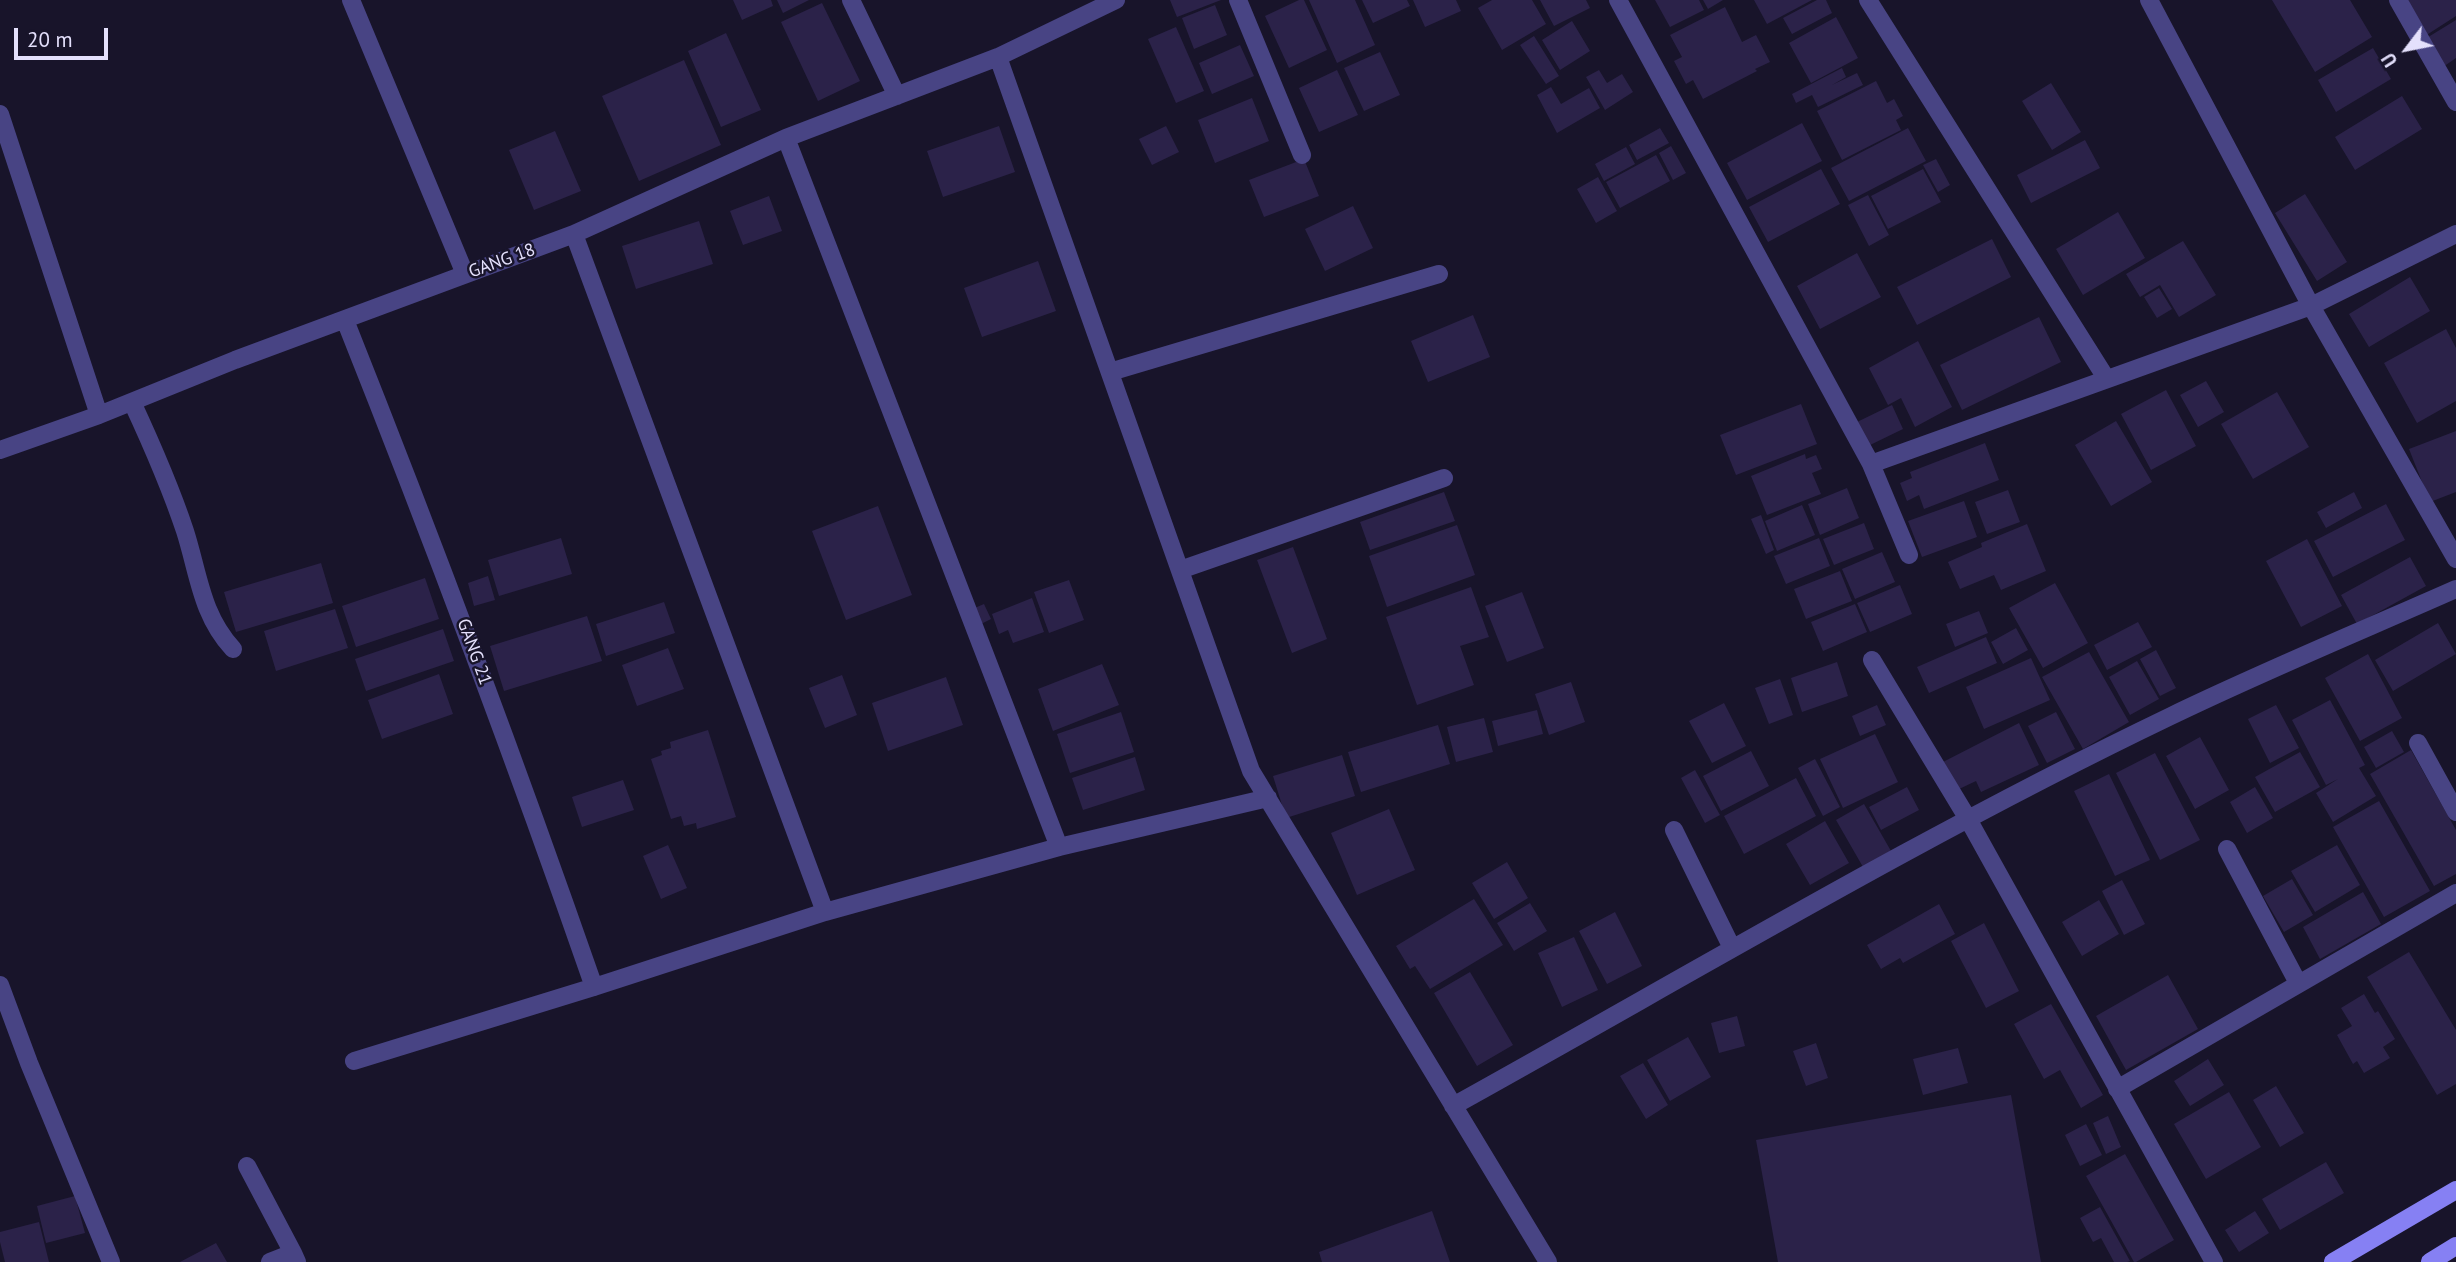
<!DOCTYPE html>
<style>
body{margin:0}
#map{position:relative;width:2456px;height:1262px;overflow:hidden;background:#18142a;font-family:"PT Sans",sans-serif}
canvas{display:block}
.north{position:absolute;left:2372px;top:14px;width:70px;height:70px;-webkit-text-stroke:5px #18142a;paint-order:stroke;rotate:238deg;font-size:19px;font-weight:700;line-height:28px;text-align:center;color:#e4e0fc}
.north::after{content:'';display:block;margin:auto;width:24px;height:32px;background:#e4e0fc;clip-path:polygon(50% 0,100% 100%,50% 72%,0 100%)}
.scale{position:absolute;left:14px;top:28px;width:94px;height:32px;box-sizing:border-box;border:4px solid #e4e0fc;border-top:0;padding-left:9px;font-size:21px;line-height:24px;white-space:nowrap;color:#e4e0fc;-webkit-text-stroke:5px #18142a;paint-order:stroke}
</style>
<div id="map">
<canvas width="2456" height="1262"></canvas>
<div class="north">U</div>
<div class="scale">20 m</div>
</div>
<script>
const ctx = document.querySelector('canvas').getContext('2d');
ctx.lineJoin = 'round';
function fillPath(path, color) { ctx.fillStyle = color; ctx.fill(path, 'evenodd'); }
function strokePath(path, color, width, dash) { ctx.strokeStyle = color; ctx.lineWidth = width; ctx.lineCap = dash ? 'butt' : 'round'; ctx.setLineDash(dash || []); ctx.stroke(path); }
function drawText(font, color, halo, rows, align = 'center') {
  ctx.font = font + ' "PT Sans",sans-serif'; ctx.lineWidth = 5; ctx.setLineDash([]); ctx.textBaseline = 'middle'; ctx.strokeStyle = halo; ctx.fillStyle = color; for (const [text, x, y, turn = 0] of rows) {
    ctx.save(); ctx.translate(x, y); ctx.rotate((+turn || 0) * Math.PI / 180); ctx.textAlign = isNaN(turn) ? turn : align; if (halo) ctx.strokeText(text, 0, 0); ctx.fillText(text, 0, 0); ctx.restore();
  }
}
fillPath(new Path2D(`
 M733,0H771L773,6L742,20Z
 M777,0H809L783,13Z
 M1170,0H1221L1177,17Z
 M1299,0H1304L1327,50L1289,68L1265,16Z
 M1309,0H1355L1375,45L1337,63Z
 M1362,0H1407L1410,6L1373,23Z
 M1413,0H1456L1461,11L1425,27Z
 M1492,0H1532L1546,24L1502,50L1478,8Z
 M1540,0H1586L1590,8L1554,26Z
 M1655,0H1699L1704,10L1670,27Z
 M1703,0H1723L1708,9Z
 M1754,0H1812L1767,24Z
 M1817,0H1826L1832,13L1792,34L1783,18Z
 M2272,0H2350L2372,37L2315,72Z
 M2402,0H2456V16L2425,36Z
 M822,3L860,81L818,101L781,22Z
 M1215,5L1227,35L1194,49L1182,18Z
 M1725,7L1742,42L1756,35L1770,62L1755,69L1757,71L1703,99L1693,80L1686,84L1674,61L1682,57L1670,35Z
 M1836,17L1858,58L1811,83L1789,43Z
 M2456,20V58L2443,67L2425,39Z
 M1572,21L1590,51L1560,70L1542,40Z
 M1176,27L1204,91L1176,103L1148,39Z
 M726,33L761,110L721,127L688,51Z
 M1534,36L1559,76L1546,84L1520,45Z
 M1240,45L1254,76L1212,94L1199,63Z
 M2373,48L2391,79L2336,112L2318,80Z
 M1380,52L1400,95L1364,111L1344,68Z
 M684,60L721,145L639,181L602,96Z
 M1842,68L1846,77L1832,85L1857,73L1863,85L1818,107L1812,95L1796,103L1792,94Z
 M1337,70L1358,115L1319,132L1299,88Z
 M1599,70L1607,83L1622,74L1633,92L1605,110L1586,77Z
 M1876,81L1887,103L1894,99L1903,116L1896,120L1901,130L1842,160L1817,111Z
 M2051,83L2081,132L2052,150L2022,101Z
 M1551,87L1561,104L1589,88L1600,108L1557,133L1537,95Z
 M2402,96L2422,129L2355,170L2335,137Z
 M1252,98L1269,141L1215,163L1198,120Z
 M1802,123L1822,161L1747,200L1727,163Z
 M999,126L1015,172L943,197L927,151Z
 M1166,126L1179,152L1152,165L1139,139Z
 M1660,128L1669,143L1637,160L1629,145Z
 M1908,128L1926,161L1849,201L1831,168Z
 M555,131L581,191L534,210L509,150Z
 M2085,140L2100,168L2031,203L2017,175Z
 M1671,146L1686,173L1673,180L1659,153Z
 M1626,147L1635,164L1604,181L1595,164Z
 M1656,155L1670,181L1620,208L1606,182Z
 M1304,159L1319,196L1264,217L1249,180Z
 M1936,159L1950,185L1938,192L1923,165Z
 M1821,169L1840,204L1768,242L1749,207Z
 M1923,169L1941,202L1888,229L1871,196Z
 M1598,177L1617,211L1596,223L1577,189Z
 M2305,194L2347,262L2317,281L2275,213Z
 M1868,195L1889,235L1869,246L1848,205Z
 M769,196L782,231L743,245L730,211Z
 M1353,206L1373,248L1325,271L1305,229Z
 M2118,212L2145,258L2083,295L2056,249Z
 M699,221L713,264L636,289L622,246Z
 M1992,239L2011,277L1917,325L1897,287Z
 M2183,241L2216,295L2179,317L2160,285L2140,297L2126,274Z
 M1857,253L1881,297L1820,329L1797,286Z
 M1038,261L1056,311L982,337L964,288Z
 M2410,277L2430,311L2369,347L2349,314Z
 M2159,288L2172,309L2157,318L2144,297Z
 M1473,315L1490,357L1428,382L1411,341Z
 M2039,317L2061,362L1962,410L1940,365Z
 M2446,329L2456,348V401L2417,423L2384,363Z
 M1918,341L1952,407L1915,427L1901,398L1888,405L1869,368Z
 M2206,381L2224,412L2198,427L2180,395Z
 M2166,390L2196,446L2151,470L2121,414Z
 M2277,392L2309,447L2253,479L2221,424Z
 M1801,404L1817,444L1736,475L1720,435Z
 M1892,405L1903,429L1868,446L1857,422Z
 M2116,421L2152,482L2111,506L2075,445Z
 M2456,431V492L2430,502L2409,449Z
 M1985,443L1999,480L1924,509L1919,495L1907,501L1900,483L1912,478L1910,472Z
 M1805,454L1806,459L1816,455L1822,469L1812,473L1821,494L1767,515L1751,476Z
 M1847,488L1859,518L1820,535L1808,504Z
 M2008,490L2020,522L1987,534L1975,502Z
 M1444,492L1455,521L1370,550L1360,522Z
 M2354,492L2362,508L2326,528L2317,512Z
 M1964,501L1977,537L1922,557L1908,521Z
 M2386,504L2405,540L2333,577L2314,541Z
 M1802,505L1815,535L1777,551L1765,521Z
 M878,506L912,595L846,620L812,531Z
 M1761,515L1774,550L1766,554L1751,519Z
 M1864,523L1874,549L1834,565L1823,539Z
 M2027,524L2046,571L2001,590L1994,575L1960,589L1948,562L1982,547L1981,543Z
 M1457,525L1475,575L1387,607L1369,556Z
 M561,538L572,574L499,596L488,560Z
 M1819,538L1830,566L1786,584L1774,556Z
 M2307,539L2342,606L2301,627L2266,561Z
 M1293,547L1327,639L1292,653L1257,560Z
 M1882,552L1895,582L1855,599L1842,569Z
 M2410,557L2426,586L2357,624L2341,595Z
 M321,563L333,603L236,632L224,592Z
 M1840,571L1852,601L1806,619L1794,589Z
 M488,576L495,600L474,606L468,583Z
 M425,578L439,619L356,647L342,606Z
 M1069,580L1084,620L1049,633L1034,592Z
 M2055,583L2088,643L2043,668L2009,608Z
 M1900,585L1912,614L1870,632L1857,603Z
 M1471,587L1489,637L1460,646L1474,685L1417,705L1386,617Z
 M1522,592L1544,648L1507,662L1485,606Z
 M1032,598L1044,632L1013,643L1008,630L999,634L992,614Z
 M664,602L675,633L606,656L596,624Z
 M984,604L991,619L977,626L970,610Z
 M1855,604L1867,632L1823,651L1811,622Z
 M335,609L348,648L276,671L264,631Z
 M1979,611L1988,633L1955,647L1946,624Z
 M587,616L602,661L504,691L490,646Z
 M2138,622L2152,647L2107,670L2094,645Z
 M2438,623L2456,654L2393,691L2375,660Z
 M2016,628L2028,650L2003,664L1991,642Z
 M443,629L454,661L366,691L355,659Z
 M1986,637L1997,663L1929,693L1917,667Z
 M668,648L684,689L637,706L622,665Z
 M2156,650L2176,688L2160,696L2140,659Z
 M2089,652L2129,722L2083,749L2042,677Z
 M2368,654L2402,718L2360,741L2325,678Z
 M2031,658L2050,700L1984,729L1966,687Z
 M2137,661L2159,699L2130,715L2109,677Z
 M1837,662L1848,696L1802,712L1791,678Z
 M1102,664L1119,705L1053,731L1038,689Z
 M439,674L453,714L382,739L368,700Z
 M842,675L857,715L825,728L809,688Z
 M946,677L963,725L888,751L872,703Z
 M1780,679L1793,715L1769,724L1755,688Z
 M1571,682L1585,722L1549,735L1535,694Z
 M2330,700L2365,765L2359,768L2376,796L2333,822L2316,793L2338,779L2326,785L2292,720Z
 M1724,703L1746,746L1712,763L1689,721Z
 M1877,705L1886,725L1860,736L1852,716Z
 M2276,705L2299,748L2270,763L2248,719Z
 M1537,710L1543,734L1498,746L1492,721Z
 M1121,712L1134,752L1070,773L1057,734Z
 M2056,712L2075,749L2047,763L2028,726Z
 M1484,718L1493,752L1456,762L1447,727Z
 M2019,723L2039,765L1981,792L1976,781L1957,790L1943,762Z
 M1438,725L1450,764L1361,792L1348,752Z
 M708,730L736,817L697,829L696,823L684,826L681,816L671,819L651,759L662,755L661,751L671,748L670,742Z
 M2392,731L2404,752L2376,768L2364,747Z
 M1875,734L1898,782L1843,808L1820,759Z
 M2200,737L2229,790L2195,809L2166,756Z
 M2411,750L2456,830V874L2434,886L2370,774Z
 M1751,751L1769,786L1721,811L1703,776Z
 M2300,752L2320,787L2275,812L2255,777Z
 M2155,753L2200,840L2160,860L2116,773Z
 M1342,755L1355,796L1286,818L1273,776Z
 M1135,757L1145,790L1083,810L1072,778Z
 M1815,759L1840,807L1823,816L1798,768Z
 M1695,770L1720,815L1705,823L1681,778Z
 M2109,774L2150,860L2115,876L2074,791Z
 M1796,778L1816,816L1744,854L1724,816Z
 M623,780L634,810L582,827L572,797Z
 M1907,787L1919,810L1881,830L1869,807Z
 M2255,787L2273,818L2247,833L2230,802Z
 M2379,801L2430,891L2384,917L2333,827Z
 M1864,804L1891,851L1863,867L1836,820Z
 M1389,809L1415,870L1357,895L1331,833Z
 M1825,821L1849,863L1810,885L1786,844Z
 M668,845L687,888L661,899L643,856Z
 M2337,845L2360,885L2315,912L2291,871Z
 M1507,862L1528,898L1494,919L1472,883Z
 M2292,879L2313,915L2284,932L2263,896Z
 M2122,880L2145,924L2124,935L2102,891Z
 M2363,892L2381,924L2320,959L2303,927Z
 M1474,899L1503,945L1430,989L1415,966L1410,969L1396,946Z
 M2099,900L2119,934L2082,956L2062,922Z
 M1530,903L1547,931L1514,951L1497,923Z
 M1939,904L1955,934L1903,963L1900,958L1881,969L1867,945Z
 M1615,912L1642,966L1607,984L1579,931Z
 M1984,923L2019,991L1986,1008L1951,941Z
 M1574,937L1598,990L1562,1007L1538,953Z
 M2409,952L2456,1030V1084L2437,1095L2367,977Z
 M1470,972L1513,1045L1477,1066L1434,993Z
 M2168,975L2198,1029L2126,1070L2096,1016Z
 M2364,994L2375,1013L2378,1011L2395,1039L2383,1047L2390,1058L2364,1073L2357,1061L2353,1064L2337,1035L2352,1026L2341,1008Z
 M2051,1004L2103,1095L2081,1108L2060,1070L2044,1079L2014,1024Z
 M1737,1016L1745,1046L1719,1053L1711,1023Z
 M1688,1037L1711,1077L1670,1101L1647,1060Z
 M1816,1043L1828,1078L1806,1086L1793,1051Z
 M1958,1048L1968,1083L1923,1095L1913,1059Z
 M2208,1059L2224,1085L2190,1106L2174,1081Z
 M1643,1063L1668,1105L1646,1119L1620,1076Z
 M2276,1086L2304,1133L2280,1147L2253,1100Z
 M2229,1092L2261,1147L2206,1179L2174,1124Z
 M2011,1095L2041,1262H1778L1756,1140Z
 M2108,1116L2121,1147L2106,1154L2093,1123Z
 M2086,1124L2102,1155L2080,1166L2065,1135Z
 M2125,1154L2174,1240L2136,1262H2134L2086,1176Z
 M2326,1162L2344,1193L2280,1230L2262,1199Z
 M75,1196L85,1233L46,1243L37,1206Z
 M2100,1207L2130,1261L2127,1262H2114L2101,1238L2093,1242L2080,1218Z
 M1432,1211L1450,1262H1322L1319,1252Z
 M2255,1211L2269,1233L2239,1252L2225,1230Z
 M39,1222L49,1262H5L0,1242V1232Z
 M216,1243L227,1262H180Z`), '#2b2249');
strokePath(new Path2D(`
 M351,0L465,274
 M851,0L897,96
 M1238,0L1302,155
 M1618,0L1871,464L2311,306L2456,234
 M1868,0L2106,378
 M2149,0L2311,306L2456,559
 M2398,0L2456,102
 M998,57L1251,771L1548,1262
 M0,114L99,415
 M786,138L1059,847
 M574,234L825,912L1059,847L1268,798
 M345,320C433,541 516,763 594,987
 M1110,372L1439,274
 M132,402C152,445 170,486 185,531C199,575 201,614 233,649
 M0,450L99,415L235,360L574,234L786,138L998,57L1116,0
 M1871,464L1909,555
 M1180,570L1444,478
 M1872,660L1968,819L2214,1262
 M2418,743L2456,812
 M1674,830L1732,948
 M2227,849L2298,983
 M0,985L29,1063L111,1262
 M354,1061L594,987L825,912
 M2117,1089L2456,893
 M1453,1106C1691,974 1925,834 2171,716C2264,671 2361,631 2456,589
 M247,1166L293,1253
 M270,1262L293,1253L297,1262`), '#484484', 18);
strokePath(new Path2D(`
 M2333,1262L2456,1190
 M2430,1262L2456,1246`), '#8680f3', 18);
drawText('18px', '#e4e0fc', '#18142a', [
 ["GANG 18",502,261,-20],
 ["GANG 21",474,652,70]
]);
</script>
